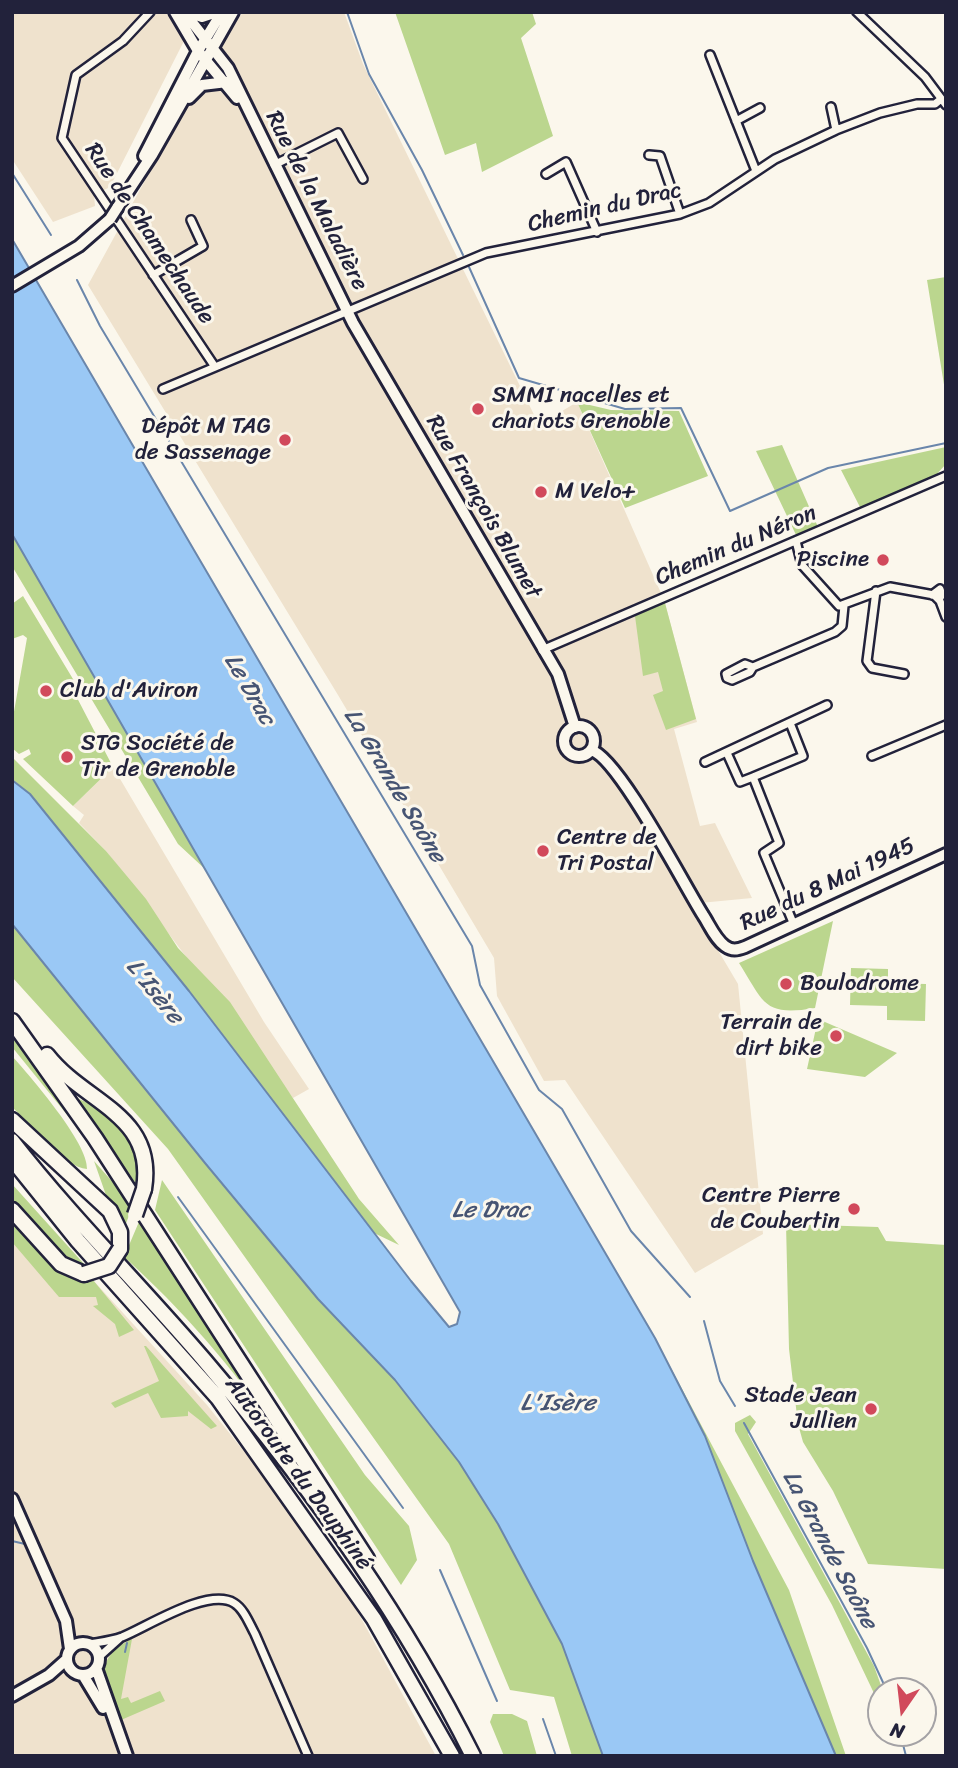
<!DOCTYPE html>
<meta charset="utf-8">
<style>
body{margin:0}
#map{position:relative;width:958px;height:1768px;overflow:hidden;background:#fbf7ec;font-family:Sriracha,sans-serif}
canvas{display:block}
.frame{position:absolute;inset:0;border:14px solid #22223b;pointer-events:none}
.north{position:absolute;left:867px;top:1677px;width:70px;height:70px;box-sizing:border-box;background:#fbf7ec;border:2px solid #a4a2a5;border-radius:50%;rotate:194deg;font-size:19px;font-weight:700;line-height:28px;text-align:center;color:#22223b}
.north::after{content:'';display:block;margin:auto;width:24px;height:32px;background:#d1495b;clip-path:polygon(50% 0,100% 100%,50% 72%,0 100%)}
</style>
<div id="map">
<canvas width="958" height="1768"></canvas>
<div class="frame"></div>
<div class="north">N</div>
</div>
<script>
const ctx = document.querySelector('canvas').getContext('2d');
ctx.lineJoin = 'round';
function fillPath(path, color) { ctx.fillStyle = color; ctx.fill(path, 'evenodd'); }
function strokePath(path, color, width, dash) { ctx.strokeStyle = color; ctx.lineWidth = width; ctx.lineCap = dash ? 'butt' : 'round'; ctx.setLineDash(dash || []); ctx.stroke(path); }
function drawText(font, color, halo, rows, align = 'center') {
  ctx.font = font + ' Sriracha,sans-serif'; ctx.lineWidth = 6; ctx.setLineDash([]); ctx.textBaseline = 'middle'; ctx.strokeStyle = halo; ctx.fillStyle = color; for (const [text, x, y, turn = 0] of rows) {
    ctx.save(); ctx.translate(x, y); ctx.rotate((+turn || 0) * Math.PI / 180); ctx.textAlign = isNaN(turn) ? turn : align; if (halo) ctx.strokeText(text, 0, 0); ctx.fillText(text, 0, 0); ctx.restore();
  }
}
fillPath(new Path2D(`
 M12,12H177L184,41L110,187L94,195L95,206L53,222L12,159Z
 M243,12H344L363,64L539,425L577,402L664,600L697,722L674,729L700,826L715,823L752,898L700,903L693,908L738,984L763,1234L695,1273L565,1080L544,1081L497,996L494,958L338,695L88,285L220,43Z
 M113,767L264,1022L309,1089L293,1098L106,851L79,823L84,815L73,806Z
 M12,1234L59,1296L93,1280L207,1405L306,1529L342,1583L436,1756H12Z`), '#efe2cd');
fillPath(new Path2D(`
 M395,12H532L536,24L521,38L553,136L482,172L476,143L445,155Z
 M946,277V397L927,280Z
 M577,402L611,410L679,411L708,476L625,508Z
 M782,445L818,527L797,537L756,451Z
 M946,447V464L935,476L861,509L841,470Z
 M12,534L206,870L178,844L12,566Z
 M23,596L76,684L74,692L113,767L73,806L23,759L31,754L29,749L19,754L12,748V723L27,638L23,635L12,639V604Z
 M665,603L696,719L666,730L653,695L663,691L658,672L643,676L635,616Z
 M12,757L106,851L146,899L178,948L230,1002L359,1199L399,1245L374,1233L189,991L30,794L12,779Z
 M833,921L815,1008C763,1017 764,1002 739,963Z
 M12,924L205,1163L318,1299L395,1380L459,1462L498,1524L562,1644L603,1756H572L554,1697L510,1690L449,1544L168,1149L12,977Z
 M851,968L888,969V983L926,984L925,1021L887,1020V1006L850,1005Z
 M818,1019L897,1053L865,1077L807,1069Z
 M12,1033L86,1138L12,1047Z
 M12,1056C30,1076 89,1144 87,1169C65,1168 29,1123 12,1107Z
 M76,1098C100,1107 137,1125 139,1156C140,1164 137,1175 136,1184Z
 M94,1161L133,1205L125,1226L107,1198Z
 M162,1180L365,1475L409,1526L417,1560L401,1585L155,1210Z
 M12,1184L85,1265C55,1259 32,1222 12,1201Z
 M141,1217L299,1464L276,1438L278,1434C235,1370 182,1309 124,1257Z
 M12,1219L63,1273L73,1278L93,1280L134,1330L119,1337L115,1324L93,1306L98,1305L96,1297H59L12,1242Z
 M786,1224L878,1227L886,1241L946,1245V1569L868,1564L833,1491L803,1442L798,1424L789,1349Z
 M647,1323L789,1590L846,1756H825Z
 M144,1346H146L217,1426L211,1429L188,1411V1416L161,1418L148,1393L115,1408L111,1403L159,1381Z
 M750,1415L756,1422L748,1434L874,1666L883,1691L881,1708L832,1605L735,1431V1423Z
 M132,1639L121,1699L128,1697L131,1703L160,1691L165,1701L121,1720C103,1687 91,1658 132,1639Z
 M493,1714H512L527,1721L537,1756H504L490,1722Z`), '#bbd68e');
const water = new Path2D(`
 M12,239L655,1338L705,1436L753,1561L836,1756H603L562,1644L498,1524L459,1462L395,1380L318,1299L205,1163L12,924V780L30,794L189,991L411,1281L449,1327L457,1324L460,1312L12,534Z`);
fillPath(water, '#9ac8f5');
strokePath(water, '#6a86ab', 2);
strokePath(new Path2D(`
 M347,12L369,74L422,170L463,255
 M12,173L51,235
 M469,267L519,378L625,409L681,408L730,511L828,468L946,443
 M77,280L100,326L472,946L480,985L539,1090L562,1109L631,1231L690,1297
 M178,1197L403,1508
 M704,1321L720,1381L735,1406
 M744,1423L867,1648L887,1691
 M12,1541L25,1544
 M440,1570L497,1701
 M125,1652L127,1643
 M543,1719L556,1756
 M900,1733L906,1756`), '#6a86ab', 2);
const street = new Path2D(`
 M150,12L123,41L76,75L62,138L215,367
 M857,12L925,77L946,105
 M710,55L756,171
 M831,107L836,130
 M736,121L760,108
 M649,155L660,156L680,214
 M274,165L338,133L363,179
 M546,174L566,162L597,232
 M153,275L203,246L191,220
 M163,389L486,253L680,214L709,203L775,159L836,130L880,113L917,104H935L941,99
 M796,541L802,565L839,606L890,587L934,595L940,601L946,617
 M876,591L867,661L872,668L904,674
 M932,595L940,589L942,595L939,599
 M542,650L946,476
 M753,667L750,672L732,680L727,678L726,674L745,664L753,667L835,632L842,626L844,606
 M727,753L740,782L753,777L779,843L764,853L794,925
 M872,756L946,725
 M705,762L827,705
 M753,777L803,756L790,723
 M89,1644C100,1642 111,1641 122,1637C147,1627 208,1587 234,1603C244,1609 249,1623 255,1634L308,1756
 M99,1657L119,1639`);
const secondary = new Path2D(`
 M175,12L198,51L237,98
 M184,12L228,68L353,323L558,674L575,727
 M188,12L202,17L217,12
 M189,98L202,85L227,82
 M144,156L198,51L222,12
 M117,208L152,155L233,12
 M12,286L79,246L110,219
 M564 741a15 15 0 1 1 30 0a15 15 0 1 1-30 0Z
 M591,750C618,757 684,885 703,915C709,924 715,939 725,946C732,951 737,950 745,947L946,854
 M12,1499L66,1621L70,1649
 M67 1659a16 16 0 1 1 32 0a16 16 0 1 1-32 0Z
 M96,1668L127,1756
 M83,1675L103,1708
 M12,1696L49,1675L67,1659`);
const highway = new Path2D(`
 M12,1021L95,1138L367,1559
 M47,1055C85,1104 156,1114 144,1189
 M12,1120L110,1211L120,1232V1249
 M12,1141C72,1218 142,1287 205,1361C308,1482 402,1614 473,1756
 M12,1159L78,1241L218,1398L374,1619L452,1756
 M12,1210L61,1264L84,1274`);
strokePath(street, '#22223b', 12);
strokePath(secondary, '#22223b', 16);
strokePath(highway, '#22223b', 19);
strokePath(street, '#fbf7ec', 7);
strokePath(secondary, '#fbf7ec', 10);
strokePath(highway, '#fbf7ec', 14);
const secondaryBridge = new Path2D(`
 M110,219L117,208`);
const highwayBridge = new Path2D(`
 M135,1215L144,1189
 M84,1274L109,1266L120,1249`);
strokePath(secondaryBridge, '#22223b', 16, []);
strokePath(highwayBridge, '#22223b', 19, []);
strokePath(secondaryBridge, '#fbf7ec', 10);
strokePath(highwayBridge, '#fbf7ec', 14);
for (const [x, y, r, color] of [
 [478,409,7,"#d1495b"],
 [285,440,7,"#d1495b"],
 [541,492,7,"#d1495b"],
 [883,560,7,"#d1495b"],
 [46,691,7,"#d1495b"],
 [67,757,7,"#d1495b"],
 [543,851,7,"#d1495b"],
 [786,984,7,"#d1495b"],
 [836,1036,7,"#d1495b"],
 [854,1209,7,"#d1495b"],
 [871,1409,7,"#d1495b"]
]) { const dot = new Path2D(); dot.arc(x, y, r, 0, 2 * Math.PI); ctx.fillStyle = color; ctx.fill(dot); strokePath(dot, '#fbf7ec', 2.5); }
drawText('23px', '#22223b', '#fbf7ec', [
 ["Rue de la Maladière",316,201,63],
 ["Chemin du Drac",605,208,-13],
 ["Rue de Chamechaude",149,234,56],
 ["Rue François Blumet",483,507,60],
 ["Chemin du Néron",736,546,-23],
 ["Rue du 8 Mai 1945",828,885,-25],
 ["Autoroute du Dauphiné",298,1474,54]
]);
drawText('23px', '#22223b', '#fbf7ec', [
 ["SMMI nacelles et",492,396],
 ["chariots Grenoble",492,422],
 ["Dépôt M TAG",271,427,"right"],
 ["de Sassenage",271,453,"right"],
 ["M Velo+",555,492],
 ["Piscine",869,560,"right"],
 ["Club d'Aviron",60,691],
 ["STG Société de",81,744],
 ["Tir de Grenoble",81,770],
 ["Centre de",557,838],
 ["Tri Postal",557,864],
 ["Boulodrome",800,984],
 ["Terrain de",822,1023,"right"],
 ["dirt bike",822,1049,"right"],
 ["Centre Pierre",840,1196,"right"],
 ["de Coubertin",840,1222,"right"],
 ["Stade Jean",857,1396,"right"],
 ["Jullien",857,1422,"right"]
], 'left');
drawText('italic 24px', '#465473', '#fbf7ec', [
 ["Le Drac",249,690,60],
 ["La Grande Saône",394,786,59],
 ["L'Isère",154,992,51],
 ["Le Drac",491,1211],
 ["L'Isère",558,1404],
 ["La Grande Saône",829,1550,62]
]);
</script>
